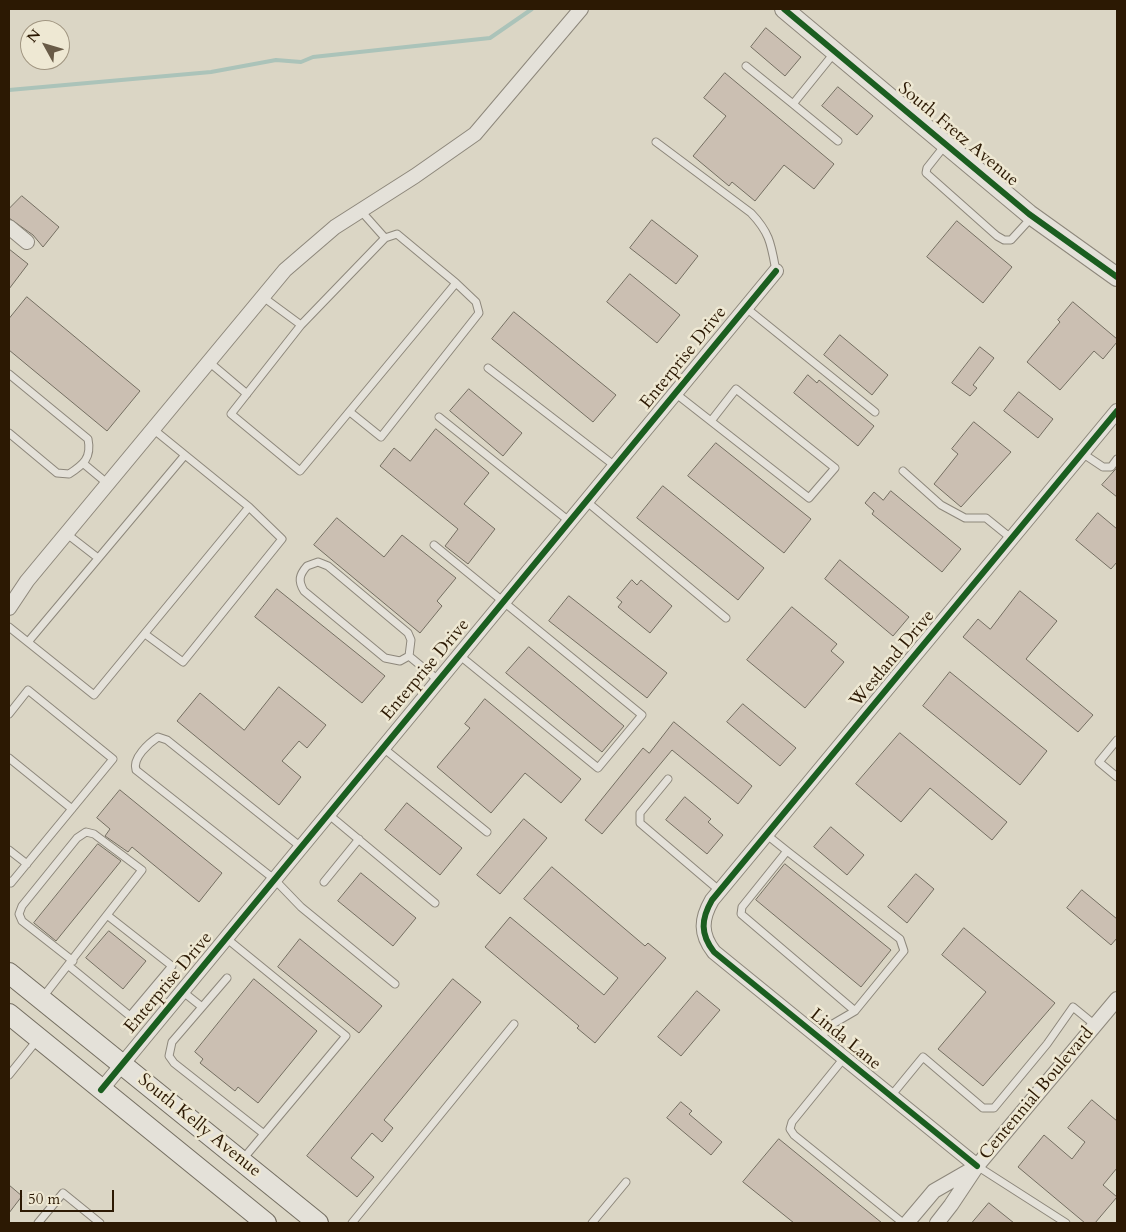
<!DOCTYPE html>
<style>
body{margin:0}
#map{position:relative;width:1126px;height:1232px;overflow:hidden;background:#dbd6c5;font-family:Cardo,serif}
canvas{display:block}
.frame{position:absolute;inset:0;border:10px solid #2c1903;pointer-events:none}
.north{position:absolute;left:20px;top:20px;width:50px;height:50px;box-sizing:border-box;background:#eee8d3;border:1px solid #a09580;border-radius:50%;rotate:309deg;font-size:14px;font-weight:700;line-height:20px;text-align:center;color:#2c1903}
.north::after{content:'';display:block;margin:auto;width:18px;height:22px;background:#695b47;clip-path:polygon(50% 0,100% 100%,50% 72%,0 100%)}
.scale{position:absolute;left:20px;top:1190px;width:94px;height:22px;box-sizing:border-box;border:2px solid #2c1903;border-top:0;padding-left:6px;font-size:15px;line-height:18px;white-space:nowrap;color:#2c1903;-webkit-text-stroke:4px #eee8d3;paint-order:stroke}
</style>
<div id="map">
<canvas width="1126" height="1232"></canvas>
<div class="frame"></div>
<div class="north">N</div>
<div class="scale">50 m</div>
</div>
<script>
const ctx = document.querySelector('canvas').getContext('2d');
ctx.lineJoin = 'round';
function strokePath(path, color, width, dash) { ctx.strokeStyle = color; ctx.lineWidth = width; ctx.lineCap = dash ? 'butt' : 'round'; ctx.setLineDash(dash || []); ctx.stroke(path); }
function fillPath(path, color) { ctx.fillStyle = color; ctx.fill(path, 'evenodd'); }
function drawText(font, color, halo, rows, align = 'center') {
  ctx.font = font + ' Cardo,serif'; ctx.lineWidth = 5; ctx.setLineDash([]); ctx.textBaseline = 'middle'; ctx.strokeStyle = halo; ctx.fillStyle = color; for (const [text, x, y, turn = 0] of rows) {
    ctx.save(); ctx.translate(x, y); ctx.rotate((+turn || 0) * Math.PI / 180); ctx.textAlign = isNaN(turn) ? turn : align; if (halo) ctx.strokeText(text, 0, 0); ctx.fillText(text, 0, 0); ctx.restore();
  }
}
strokePath(new Path2D(`
 M9,90L211,72L276,60L301,62L313,57L490,38L532,9`), '#abc3b9', 4);
const building = new Path2D(`
 M766,28L801,57L785,76L751,47Z
 M725,73L834,164L814,189L784,165L755,201L732,182L729,186L693,156L726,116L704,98Z
 M838,87L873,116L857,135L822,106Z
 M22,196L59,227L43,247L33,235L9,218V209Z
 M652,220L698,256L676,284L630,248Z
 M957,221L1012,267L983,303L927,257Z
 M9,249L28,264L9,289Z
 M630,274L680,315L657,343L607,302Z
 M27,297L140,391L107,431L9,350V319Z
 M1073,302L1117,339V342L1103,359L1094,351L1060,390L1027,362L1060,322L1058,320Z
 M514,312L616,395L593,422L492,339Z
 M840,335L888,375L872,395L824,355Z
 M980,347L994,358L973,385L977,388L970,396L952,383Z
 M808,375L817,383L819,380L874,426L858,446L794,393Z
 M469,389L522,433L503,456L450,411Z
 M1019,392L1053,419L1038,438L1004,411Z
 M974,422L1011,452L961,507L934,484L958,454L952,449Z
 M436,429L489,473L464,504L495,529L468,564L445,546L458,529L380,466L394,448L410,461Z
 M716,443L811,519L784,553L688,476Z
 M1117,468V497L1102,485Z
 M663,486L764,568L738,600L637,518Z
 M891,491L961,549L942,572L872,514L874,511L865,503L874,492L883,500Z
 M1098,513L1117,529V562L1111,569L1076,540Z
 M337,518L384,557L402,535L456,578L437,601L442,606L420,633L314,545Z
 M840,560L909,617L893,636L825,579Z
 M632,580L637,585L641,580L672,606L650,633L618,607L622,602L617,598Z
 M277,589L385,676L362,703L255,617Z
 M1020,591L1057,621L1026,659L1093,715L1078,732L963,637L978,619L990,629Z
 M569,596L667,673L647,698L549,621Z
 M792,607L837,644L831,651L844,662L805,708L747,660Z
 M529,647L624,726L602,752L506,673Z
 M950,672L1047,751L1020,785L923,706Z
 M279,687L326,725L307,748L299,741L282,761L301,777L279,805L177,721L200,693L244,730Z
 M485,699L581,779L561,803L525,773L491,813L437,767L470,728L465,724Z
 M743,704L796,748L780,766L727,722Z
 M674,722L752,786L738,804L672,750L602,834L585,820L643,748L649,753Z
 M900,733L1007,822L992,840L930,788L901,822L856,784Z
 M120,790L222,873L199,902L132,847L128,852L105,836L110,829L97,818Z
 M685,797L711,819L708,822L723,835L707,854L666,820Z
 M407,803L462,848L440,875L385,830Z
 M524,819L547,838L500,894L477,875Z
 M831,827L864,855L847,875L814,847Z
 M98,844L121,861L56,941L34,923Z
 M785,864L891,950L861,987L756,900Z
 M552,867L645,946L648,943L666,958L595,1043L577,1028L579,1026L485,947L510,917L604,995L618,978L524,899Z
 M361,873L416,918L393,946L338,901Z
 M916,874L934,889L907,923L888,907Z
 M1082,890L1117,919V938L1111,945L1067,908Z
 M964,928L1055,1003L983,1086L938,1049L986,992L942,955Z
 M109,931L146,961L123,989L86,958Z
 M300,939L382,1006L359,1033L278,967Z
 M254,979L317,1031L258,1103L238,1087L235,1091L200,1063L203,1059L195,1052Z
 M453,979L481,1002L384,1120L393,1128L382,1142L372,1133L351,1158L374,1177L357,1197L307,1156Z
 M697,991L720,1010L681,1056L658,1037Z
 M1092,1100L1117,1121V1168L1103,1185L1117,1197L1095,1223H1085L1018,1167L1044,1135L1072,1159L1085,1142L1068,1128Z
 M681,1102L692,1111L689,1114L722,1142L711,1155L667,1118Z
 M779,1139L882,1223H794L743,1182Z
 M9,1185L22,1196L9,1213Z
 M989,1203L1014,1223H972Z`);
fillPath(building, '#cbbfb2');
strokePath(building, '#746e61', 1);
const service = new Path2D(`
 M835,52L793,104L838,141
 M746,66L793,104
 M656,142L751,213C770,233 771,244 776,271
 M946,144L927,168L926,173L997,236L1004,240H1011L1032,217
 M263,297L301,325L385,238L361,211
 M745,307L875,412
 M301,325L231,414L300,471L456,283L397,234L385,238
 M209,362L247,394
 M488,368L615,466
 M9,374L88,439C92,458 83,465 69,474L57,473L9,433
 M675,393L809,498L835,468L736,389L711,421
 M350,412L381,437L479,313L476,302L456,283
 M439,417L569,521
 M1082,453L1103,467H1111L1117,459
 M84,464L108,484
 M903,471L941,505L965,518H986L1012,539
 M586,501L726,618
 M67,534L98,558
 M434,545L642,715L598,768L459,655
 M9,627L94,695L249,507L153,429
 M145,634L183,662L282,539L249,507
 M28,642L185,455
 M409,656L411,640L408,633L328,566L318,562L307,566C299,575 298,581 304,591L385,658L400,661L409,656L438,680
 M9,714L28,690L113,759L11,883L9,881
 M1117,740L1099,762L1117,777
 M382,747L487,832
 M9,758L72,809
 M668,779L640,813V823L720,891
 M328,814L435,903
 M767,835L787,851L742,907L741,914L855,1011L831,1025L820,1038
 M301,847L167,740L158,737C149,743 132,758 136,770L274,879L301,907L395,984
 M9,850L27,864
 M787,851L900,939L904,951L855,1011
 M324,882L359,839
 M226,938L346,1036L243,1159
 M69,966L130,1016L172,966L107,915
 M227,978L172,1042L169,1056L174,1063L264,1134
 M182,991L202,1007
 M43,997L142,870L94,834L86,832L77,838L22,906L19,914L22,921L73,961
 M844,1058L792,1122L790,1129L794,1135L903,1223
 M9,1075L38,1039
 M891,1096L923,1057L983,1108H994L1047,1044L1073,1007L1095,1025
 M977,1166L1066,1223
 M38,1223L63,1193L100,1223
 M352,1223L514,1024
 M592,1223L626,1182`);
const minor = new Path2D(`
 M9,227L27,242
 M9,608L27,581L285,270L335,227L415,176L475,134L581,9
 M101,1090L776,271
 M977,1166L714,952C700,934 701,919 712,900L1117,411
 M907,1223L934,1191L974,1168
 M937,1223L951,1205L977,1166L1117,999`);
const tertiary = new Path2D(`
 M784,9L1029,214L1117,277`);
const secondary = new Path2D(`
 M9,973L318,1223
 M9,1014L266,1223`);
strokePath(service, '#8d877b', 9);
strokePath(minor, '#8d877b', 16);
strokePath(tertiary, '#8d877b', 20);
strokePath(secondary, '#746e61', 22);
strokePath(service, '#e4e1d9', 7);
strokePath(minor, '#e4e1d9', 14);
strokePath(tertiary, '#e4e1d9', 18);
strokePath(secondary, '#e4e1d9', 20);
strokePath(new Path2D(`
 M784,9L1029,214L1117,277
 M101,1090L776,271
 M977,1166L714,952C700,934 701,919 712,900L1117,411`), '#1b5e20', 6);
drawText('18px', '#2c1903', '#eee8d3', [
 ["South Fretz Avenue",958,135,40],
 ["Enterprise Drive",684,358,-51],
 ["Westland Drive",893,659,-50],
 ["Enterprise Drive",426,670,-50],
 ["Enterprise Drive",169,983,-50],
 ["Linda Lane",845,1040,39],
 ["Centennial Boulevard",1037,1094,-50],
 ["South Kelly Avenue",199,1126,39]
]);
</script>
